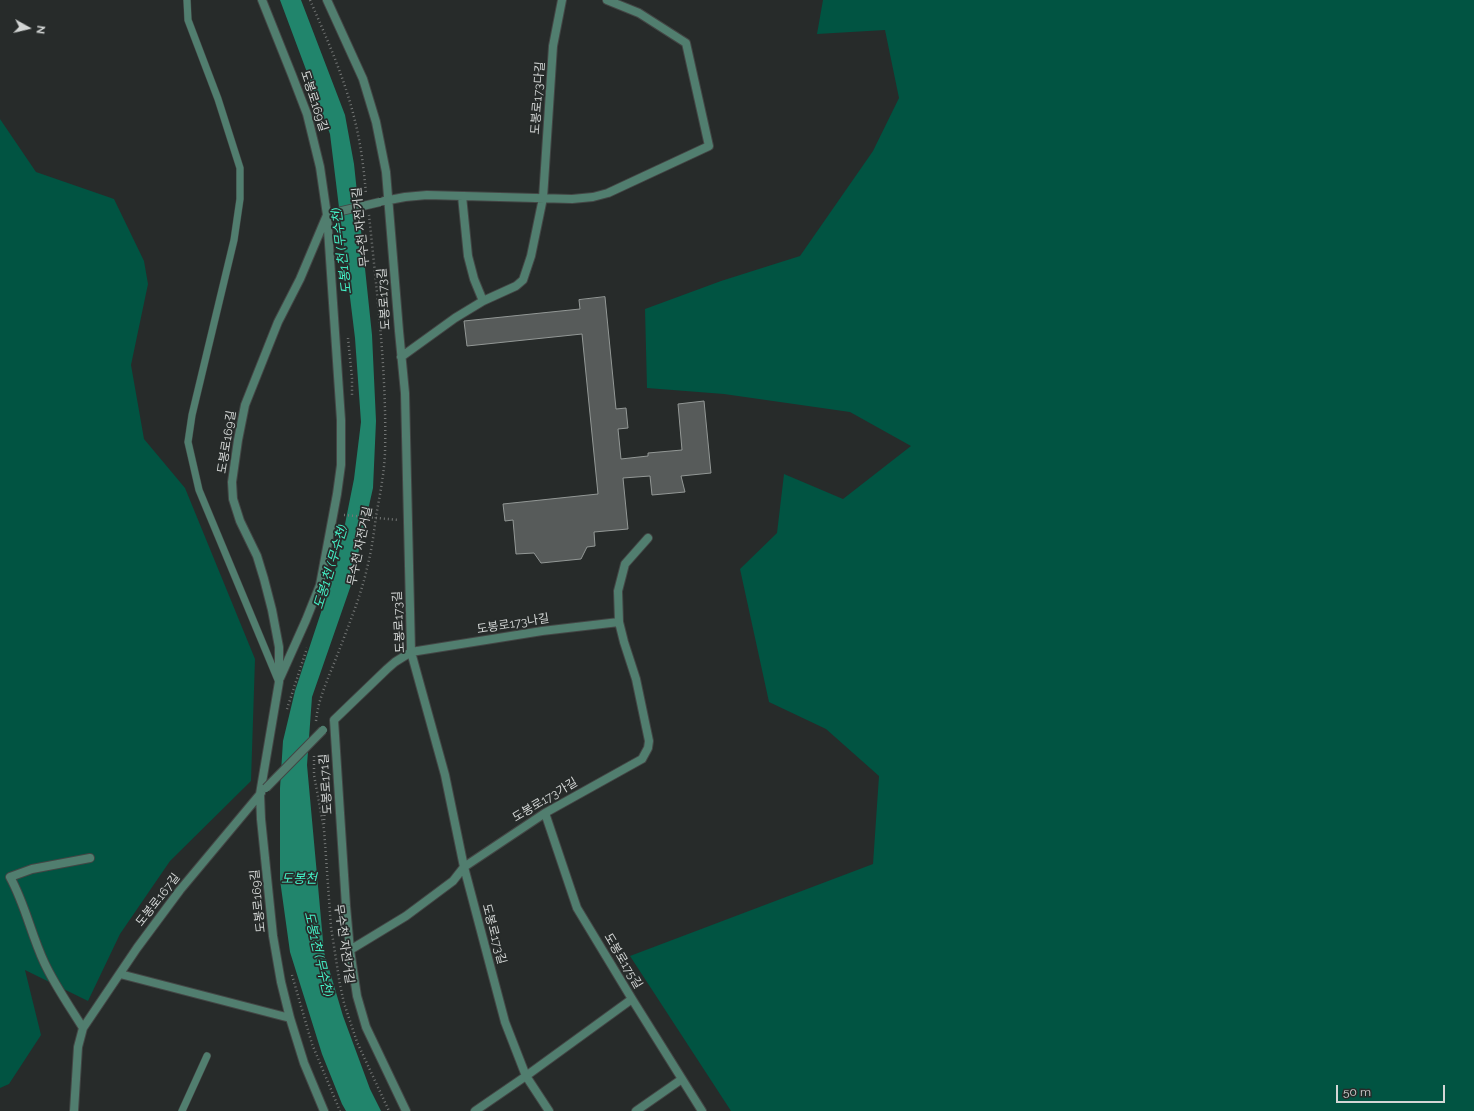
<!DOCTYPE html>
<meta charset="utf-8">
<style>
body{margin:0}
#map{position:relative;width:1474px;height:1111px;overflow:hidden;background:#272b2a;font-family:Raleway,sans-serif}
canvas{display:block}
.north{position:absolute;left:8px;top:8px;width:40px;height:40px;-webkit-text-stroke:3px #272b2a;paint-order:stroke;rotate:98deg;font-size:11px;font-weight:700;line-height:16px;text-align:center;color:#d3d6d5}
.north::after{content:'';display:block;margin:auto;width:14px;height:18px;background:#d3d6d5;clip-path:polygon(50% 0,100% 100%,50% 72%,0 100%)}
.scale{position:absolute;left:1336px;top:1085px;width:109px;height:18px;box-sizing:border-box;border:2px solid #d3d6d5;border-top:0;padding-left:5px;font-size:12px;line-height:14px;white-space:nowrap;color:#d3d6d5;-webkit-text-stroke:3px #272b2a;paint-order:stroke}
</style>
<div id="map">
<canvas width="1474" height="1111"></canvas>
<div class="north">N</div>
<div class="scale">50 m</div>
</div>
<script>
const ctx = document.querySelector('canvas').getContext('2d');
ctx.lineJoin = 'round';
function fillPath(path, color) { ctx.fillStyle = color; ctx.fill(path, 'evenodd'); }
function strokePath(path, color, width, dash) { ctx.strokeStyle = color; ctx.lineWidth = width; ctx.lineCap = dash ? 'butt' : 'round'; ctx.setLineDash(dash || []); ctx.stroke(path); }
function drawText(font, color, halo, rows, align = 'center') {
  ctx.font = font + ' Raleway,"Noto Sans KR",sans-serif'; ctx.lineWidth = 3.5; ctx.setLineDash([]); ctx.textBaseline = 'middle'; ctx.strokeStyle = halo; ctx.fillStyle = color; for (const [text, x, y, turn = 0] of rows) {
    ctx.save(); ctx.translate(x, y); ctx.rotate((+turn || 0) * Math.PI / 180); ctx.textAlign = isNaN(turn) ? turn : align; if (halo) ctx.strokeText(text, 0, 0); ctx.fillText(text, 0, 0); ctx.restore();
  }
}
fillPath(new Path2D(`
 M823,0H1474V1111H731L630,956L873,864L879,776L826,729L769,702L740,569L777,533L784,474L843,499L911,446L850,412L724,394L647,388L645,309L721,281L800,256L873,151L899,98L885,30L817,34Z
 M0,119L36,172L114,199L144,261L148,284L131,365L144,439L185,488L255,659L251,781L170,861L120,934L88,1001L25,970L41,1035L9,1084L0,1088Z`), '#015442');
fillPath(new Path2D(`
 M280,0H301L345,115L354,164L372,335L376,421L373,488L351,585L312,697L307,765L324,952L343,1016L370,1089L381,1111H346L342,1104L322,1054L290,952L280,880V788L283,741L295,691L337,564L354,479L361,422L355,338L330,134Z`), '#21856c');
const building = new Path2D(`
 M605,297L616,409L626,408L628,428L618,429L621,459L648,456V453L682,450L678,404L704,401L711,473L681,476L685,492L652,495L650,476L623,478L628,529L594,532L595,546L587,547L581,559L541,563L534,553L516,554L513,520L505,521L503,504L598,494L582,334L467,346L464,321L580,309L579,300Z`);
fillPath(building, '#575b5a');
strokePath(building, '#939896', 1);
const service = new Path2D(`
 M187,0L188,20L218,99L240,168V199L234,240L192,415L188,442L199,490L278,680
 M182,1111L207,1056`);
const minor = new Path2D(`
 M262,0L292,75L307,114L320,167L327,215L341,420V465L337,494L320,585L306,620L280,678
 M327,0L363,79L376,122L386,172L399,331L405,393L411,652L445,775L464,867L505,1022L526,1076L549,1111
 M462,196L468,256L474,279L483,301
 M384,201L405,197L427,195L572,199L593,197L608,193L709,146L686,43L639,13L607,0
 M401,357L455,318L483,301L516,286L523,280L531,256L543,198L553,46L562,0
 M545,813L577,908L632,999L702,1111
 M350,950L406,916L453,881L464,867L545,813L642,759L648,748L649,741L636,679L624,642L619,622L618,591L625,564L648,538
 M120,974L290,1018
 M83,1028C70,1007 54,984 44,962C31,934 25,904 10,877L32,869L90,858
 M74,1111L78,1047L83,1028L137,948L180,890L261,793
 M324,1111L304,1063L290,1018L281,982L273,936L261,819L260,794L279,682V647L272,610L264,579L257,556L240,521L233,499L232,482L238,440L245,405L278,322L300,279L327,215
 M406,1111L366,1027L357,996L350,950L346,906L334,720L387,669L395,662L411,652L542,631L619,622
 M475,1111L526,1076L632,999
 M636,1111L682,1079`);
strokePath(service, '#434645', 8);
strokePath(minor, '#434645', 10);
strokePath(new Path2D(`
 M310,0C327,39 345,79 355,121C361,145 364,170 366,194
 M348,338L352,378V396
 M344,515L399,520
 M287,709L307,648
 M316,721C318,700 327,681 335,661C347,629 361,597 368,564C372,548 374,532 376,516C380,495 384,474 385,453C387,374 377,294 369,215
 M314,756V775L324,829L331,927L340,985L344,1003L357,1042L389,1111
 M324,824L326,785
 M292,975L312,1044L340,1111`), '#737675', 2.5, [1, 3]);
strokePath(service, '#517e6f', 7);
strokePath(minor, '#517e6f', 8);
const minorBridge = new Path2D(`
 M333,213L380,202
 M266,788L323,730`);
strokePath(minorBridge, '#434645', 10, []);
strokePath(minorBridge, '#517e6f', 8);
drawText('12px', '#d3d6d5', '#272b2a', [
 ["도봉로173다길",538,98,-86],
 ["도봉로169길",314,101,72],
 ["무수천 자전거길",361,227,-96],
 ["도봉로173길",384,299,-94],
 ["도봉로169길",227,442,-81],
 ["무수천 자전거길",360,546,-78],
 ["도봉로173길",399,622,-93],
 ["도봉로173나길",513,624,-9],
 ["도봉로171길",326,784,-94],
 ["도봉로173가길",545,800,-31],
 ["도봉로167길",158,900,-52],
 ["도봉로169길",258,901,-96],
 ["도봉로173길",494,934,75],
 ["무수천 자전거길",344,944,82],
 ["도봉로175길",623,961,59]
]);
drawText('italic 13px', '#44f2c7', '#272b2a', [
 ["도봉1천 (무수천)",342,251,-97],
 ["도봉1천 (무수천)",331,567,-73],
 ["도봉천",299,879],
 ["도봉1천 (무수천)",318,954,77]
]);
</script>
